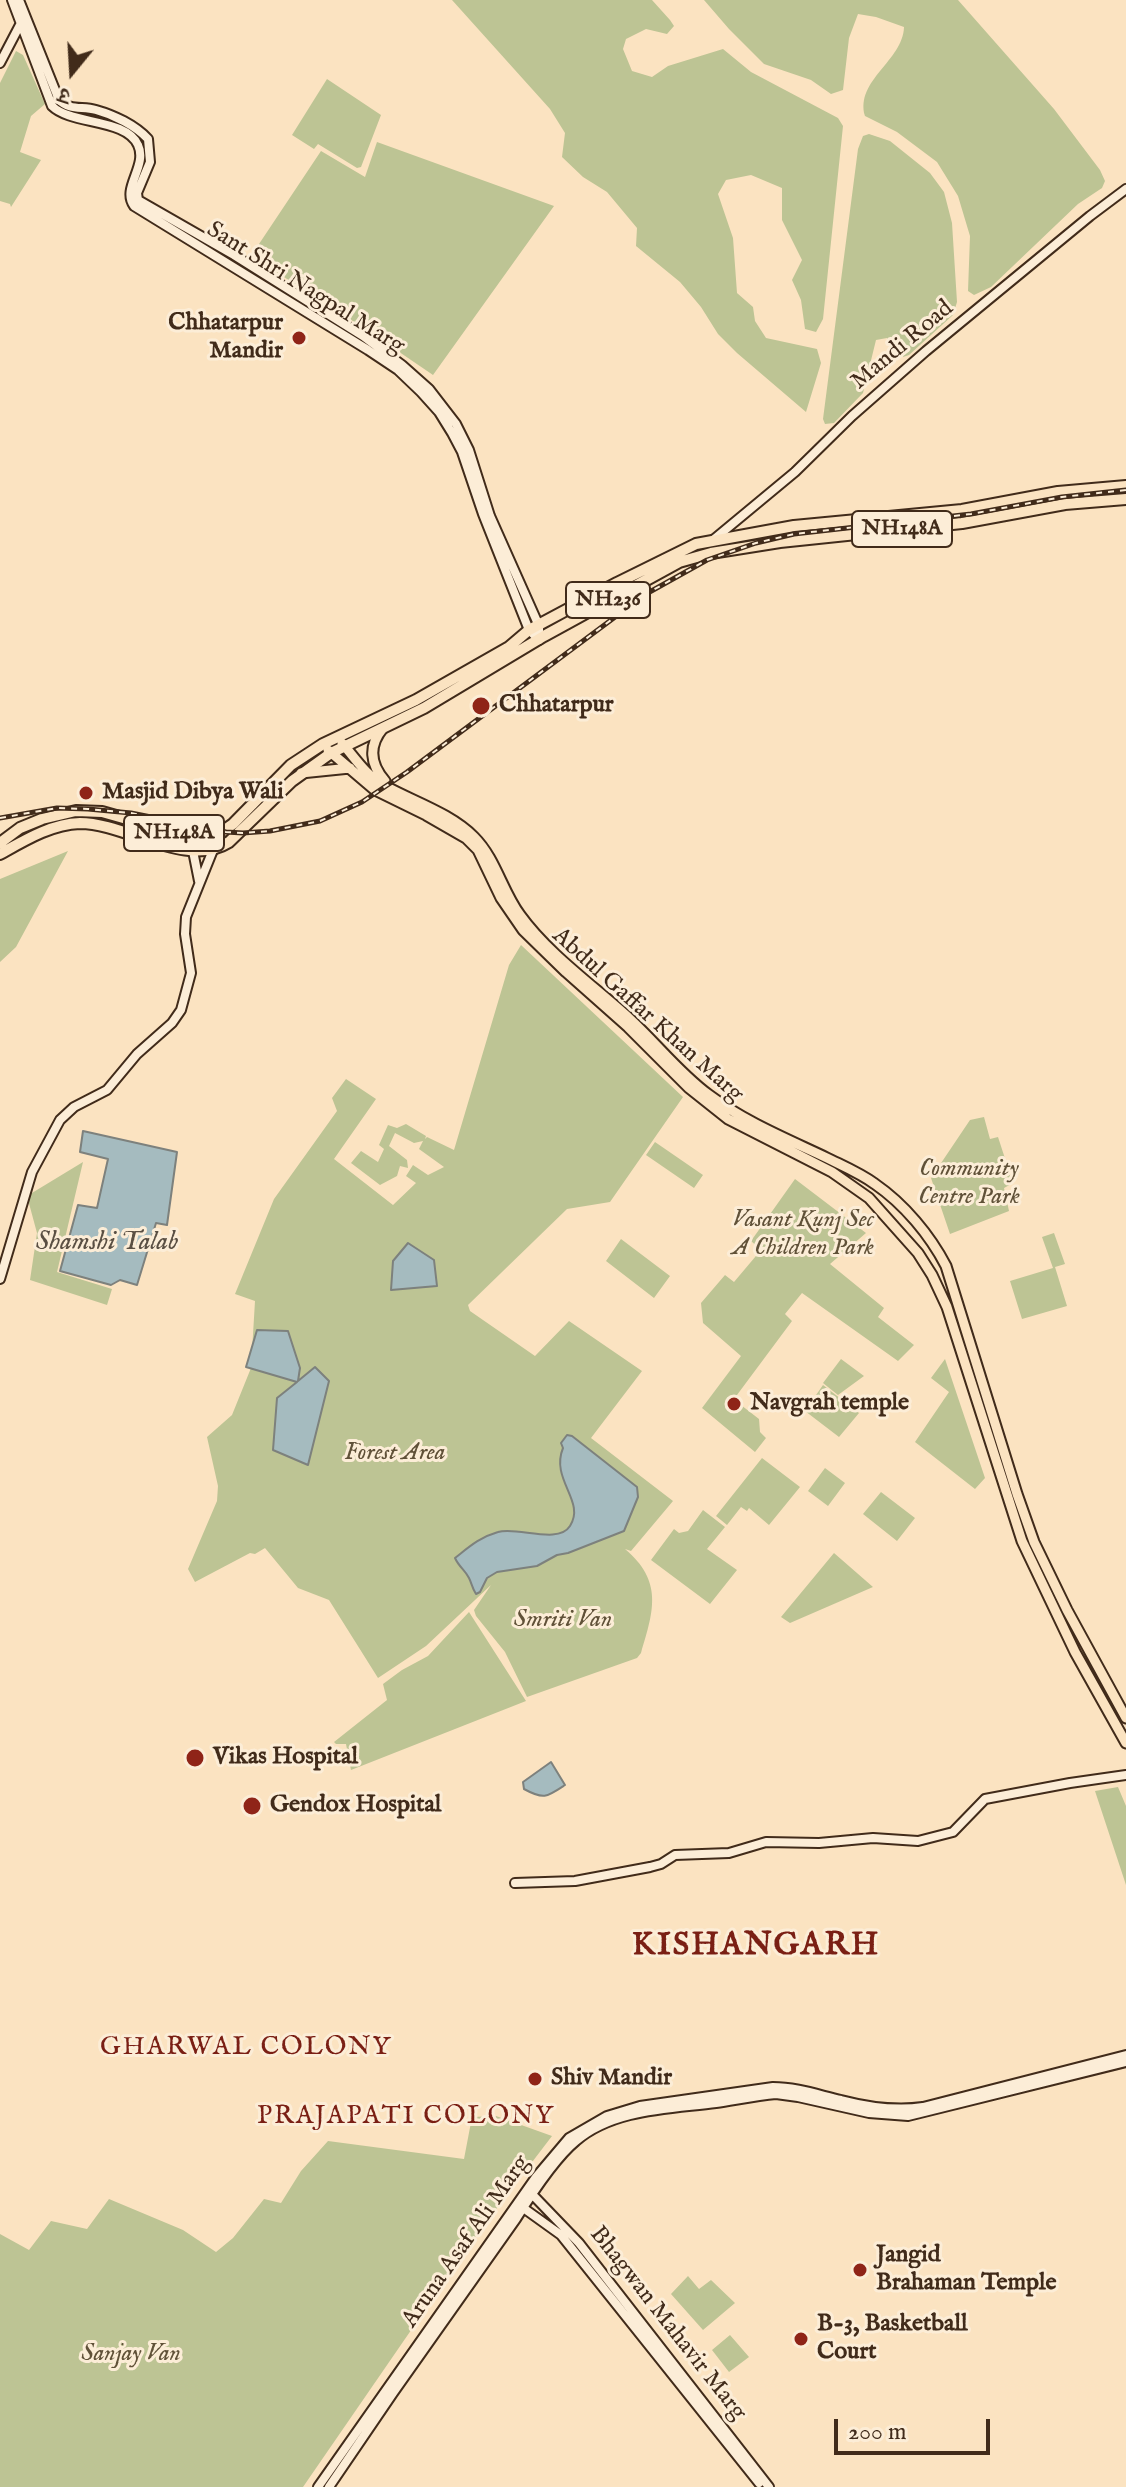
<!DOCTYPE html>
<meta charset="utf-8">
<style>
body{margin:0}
#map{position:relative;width:1126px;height:2487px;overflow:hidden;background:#fbe3c1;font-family:"IM FELL English","Noto Serif Devanagari",serif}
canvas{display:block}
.north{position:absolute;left:32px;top:32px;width:80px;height:80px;-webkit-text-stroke:6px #fcedd7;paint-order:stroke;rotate:198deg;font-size:22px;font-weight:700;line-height:32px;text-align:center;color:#412b1a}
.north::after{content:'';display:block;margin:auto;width:28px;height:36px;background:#412b1a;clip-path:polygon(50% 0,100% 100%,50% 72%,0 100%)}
.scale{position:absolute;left:834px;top:2419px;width:156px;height:36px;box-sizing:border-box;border:4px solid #412b1a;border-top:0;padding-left:10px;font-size:24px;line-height:28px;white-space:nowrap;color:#412b1a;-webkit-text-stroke:6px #fcedd7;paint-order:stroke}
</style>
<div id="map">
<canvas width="1126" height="2487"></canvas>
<div class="north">उ</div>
<div class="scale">200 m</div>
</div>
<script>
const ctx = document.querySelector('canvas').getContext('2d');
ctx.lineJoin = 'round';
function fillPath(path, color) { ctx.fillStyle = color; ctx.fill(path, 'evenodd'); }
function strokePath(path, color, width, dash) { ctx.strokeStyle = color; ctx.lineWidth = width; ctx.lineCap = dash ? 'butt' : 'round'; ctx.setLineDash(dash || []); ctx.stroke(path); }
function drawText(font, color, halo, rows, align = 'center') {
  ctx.font = font + ' "IM FELL English",serif'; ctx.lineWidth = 6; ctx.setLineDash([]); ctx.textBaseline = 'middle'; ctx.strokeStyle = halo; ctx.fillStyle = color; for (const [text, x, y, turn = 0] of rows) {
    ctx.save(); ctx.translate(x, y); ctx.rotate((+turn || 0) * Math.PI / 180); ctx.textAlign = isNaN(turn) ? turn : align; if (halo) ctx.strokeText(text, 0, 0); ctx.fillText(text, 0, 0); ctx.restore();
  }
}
fillPath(new Path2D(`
 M452,0H652L670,20L674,26L667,34L646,29L626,39L623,49L632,71L652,77L668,66L723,49L751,72L838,118L843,126L823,319L816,332L805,329L801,300L792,280L802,260L782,220V188L751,175L726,180L718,194L733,238L737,293L753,307L755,321L766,338L817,349L821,363L806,412L737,353L718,334L701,307L680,282L636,246L637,228L607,192L583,177L562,157L565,133L550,109Z
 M704,0H958L1054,109L1100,170L1105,181L1102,188L1078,204L991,287L974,295L968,291L970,236L958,196L937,162L897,132L865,116C855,80 903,61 904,27L876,17L858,14L849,38L843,90L831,94L811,80L764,64L729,29Z
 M16,51L23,55L45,104L31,116L20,152L41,160L11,207L10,204L0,201V83Z
 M327,79L381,115L361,167L357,168L318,144L314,149L292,135Z
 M869,134L890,141L930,173L944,192L952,223L957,302L953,315L909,355L903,357L893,350L887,338L876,340L863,393L834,423L825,424L823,419L858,149L863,136Z
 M377,142L554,206L433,375L367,330L251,256L321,151L365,177Z
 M68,851L16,947L0,962V879Z
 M521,945L683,1097L610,1202L567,1209L468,1305L470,1311L535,1356L569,1321L642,1371L591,1438L673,1501L631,1551L625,1549C663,1581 654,1610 641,1653L637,1658L527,1697L505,1652L476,1616L474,1610L491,1585L426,1646L378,1678L329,1600L298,1588L265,1548L255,1554L250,1553L195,1582L188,1569L217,1501L218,1486L207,1437L232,1415L251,1368L255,1301L235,1294L274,1199L337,1111L332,1098L346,1079L376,1099L334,1159L393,1205L416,1183L406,1176L413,1165L428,1175L444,1167L419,1149L423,1141L414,1143L395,1133L389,1146L407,1160L408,1168L400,1166L397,1176L380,1185L351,1163L361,1151L378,1162L384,1149L379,1145L388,1125L397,1128L406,1124L426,1136L425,1139L427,1137L454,1150L509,965Z
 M984,1117L990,1139L998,1137L1013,1183L1004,1188L1009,1211L950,1234L931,1178L970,1120Z
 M655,1142L703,1175L694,1188L646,1155Z
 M83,1162L57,1272L112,1289L107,1305L30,1280L37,1233L27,1196Z
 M795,1179L866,1233L830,1264L884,1308L878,1317L914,1345L898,1361L802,1293L785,1314L792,1321L734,1399L728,1395L759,1419L760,1432L766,1438L755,1452L702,1408L741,1356L703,1323L701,1303L725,1275L734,1282L761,1250L751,1241Z
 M1054,1233L1065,1264L1055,1267L1067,1306L1022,1319L1010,1281L1053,1268L1042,1237Z
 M621,1239L670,1276L654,1298L606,1261Z
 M841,1359L864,1376L838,1395L823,1383Z
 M945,1359L985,1478L975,1489L915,1442L949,1392L931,1378Z
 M823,1385L859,1413L839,1437L805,1411Z
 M762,1458L800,1487L769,1525L749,1508L747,1511L741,1507L727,1525L716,1516Z
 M825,1468L845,1483L828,1506L808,1491Z
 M881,1492L915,1518L897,1541L863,1514Z
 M703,1510L725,1527L707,1549L737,1570L710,1604L651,1560L674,1529L679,1533L688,1531Z
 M834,1553L873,1587L790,1623L781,1617Z
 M469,1612L526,1701L351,1770L346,1744H336L334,1742L387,1700L383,1684L402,1670L428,1656Z
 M1118,1787L1126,1806V1885L1095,1791Z
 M496,2116L552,2136L478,2233L303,2487H0V2234L29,2250L51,2221L87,2229L109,2199L183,2230L216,2252L233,2238L264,2199L281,2203L301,2171L328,2141L464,2159L472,2117Z
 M688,2276L699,2289L711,2280L735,2303L703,2330L671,2294Z
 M730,2335L749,2357L729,2372L712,2350Z`), '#bdc494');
const water = new Path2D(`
 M83,1131L177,1152L167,1225L156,1223L137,1285L120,1280L111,1285L60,1271L78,1205L97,1208L108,1159L80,1152Z
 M408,1243L434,1260L437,1286L391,1290L393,1261Z
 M257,1330L288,1331L300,1368L298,1381L315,1367L329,1381L308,1465L273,1450L277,1398L297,1382L246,1367Z
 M567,1435L572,1436L637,1487L638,1497L624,1531L568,1553L557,1555L537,1566L497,1572L487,1578L480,1592L476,1594C472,1588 472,1584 469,1578C465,1570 459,1567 455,1558C469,1547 480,1537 498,1532C517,1526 558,1545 570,1526C586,1501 550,1480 563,1448L561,1443Z
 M551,1762L565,1785C547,1797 544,1800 524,1789L523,1782Z`);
fillPath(water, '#a5bbbf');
strokePath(water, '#7d817d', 2);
const secondary = new Path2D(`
 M12,0L52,106C71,125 126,118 138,145C148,166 121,188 134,206L368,350L398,370L421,392L439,412L452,433L462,452L483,514L529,630L539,640
 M19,0L59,100C70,111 82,106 96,110C114,115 135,125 148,139L150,162L137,193L138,200L234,255L363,336L402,365L429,389L456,424L469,450L490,516L539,626V640
 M0,63L22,21
 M713,540L795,472L852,416L926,351L1090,216L1126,189
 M193,851L199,881
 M0,1279L32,1172L60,1120L74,1107L107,1090L137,1054L172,1023L181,1010L191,973L185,934L186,917L213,850
 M515,1883L575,1881L650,1867L661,1864L675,1855L729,1853L766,1842L819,1843L873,1838L918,1841L953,1832L985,1799L1070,1783L1126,1775
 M528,2190L579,2243L769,2487
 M522,2207L561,2235L759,2483
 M318,2487L536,2177L569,2138L607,2116L640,2106L773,2087C796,2087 819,2095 841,2100C868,2107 896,2111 923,2107L1126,2055
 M329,2487L393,2393L516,2219C531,2195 554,2159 576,2141C613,2109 670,2109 716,2103C736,2100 756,2096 776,2094L798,2097L869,2113L908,2116L1126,2062`);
const primary = new Path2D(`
 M383,728C368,746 370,764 385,781
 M342,743C355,758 367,777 385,786C414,802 450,813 474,837C496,859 502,891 520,915C548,954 595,987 630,1019C657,1044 680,1074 709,1095C745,1122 787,1139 827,1158C843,1166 860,1173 875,1184C904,1204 930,1235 946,1266L1017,1494L1034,1542L1067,1610L1126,1718
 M328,750L375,790L426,815L466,838L478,850L501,898L523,930L566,972L628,1027L689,1088L728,1119L832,1172L869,1198L918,1253L932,1275L947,1307L1022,1541L1075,1652L1126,1743
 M301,773L350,768`);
const highway = new Path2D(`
 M0,843L20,828L42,819L76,811L102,812L194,838L216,836L233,824L291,765L323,744L416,700L509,647L529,630L617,583L696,544L794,526L962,510L1058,492L1126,486
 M0,854C25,840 51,824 80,823C126,823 186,869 229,842L292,781L331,753L424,708L544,636L679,562L711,553L780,542L962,523L1065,504L1126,499`);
strokePath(secondary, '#412b1a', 12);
strokePath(primary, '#412b1a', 13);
strokePath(highway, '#412b1a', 14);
strokePath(secondary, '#fcedd7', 8);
strokePath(primary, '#fbe3c1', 9);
strokePath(highway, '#fbe3c1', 10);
const rail = new Path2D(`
 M0,818L57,808L88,809L131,813L226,832L243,833L270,831L320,821L362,802L407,772L646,594L707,560L756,543L794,534L971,514L1062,497L1126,490`);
strokePath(rail, '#412b1a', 5);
strokePath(rail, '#fcedd7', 2, [6]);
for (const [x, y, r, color] of [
 [299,338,8,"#8f2418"],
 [481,706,10,"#8f2418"],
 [86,793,8,"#8f2418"],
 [734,1404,8,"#8f2418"],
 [195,1758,10,"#8f2418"],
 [252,1806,10,"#8f2418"],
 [535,2079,8,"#8f2418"],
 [860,2270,8,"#8f2418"],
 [801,2339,8,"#8f2418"]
]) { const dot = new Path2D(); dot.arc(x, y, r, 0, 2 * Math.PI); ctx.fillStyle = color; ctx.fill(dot); strokePath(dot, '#fcedd7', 3); }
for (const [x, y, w] of [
 [902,529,100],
 [608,600,84],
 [174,833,100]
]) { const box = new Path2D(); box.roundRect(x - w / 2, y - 18, w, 36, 6); ctx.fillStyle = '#fcedd7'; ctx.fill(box); strokePath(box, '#412b1a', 2); }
drawText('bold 22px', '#412b1a', null, [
 ["NH148A",902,529],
 ["NH236",608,600],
 ["NH148A",174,833]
]);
drawText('24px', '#412b1a', '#fcedd7', [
 ["Sant Shri Nagpal Marg",305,289,32],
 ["Mandi Road",903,346,-40],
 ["Abdul Gaffar Khan Marg",647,1016,42],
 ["Aruna Asaf Ali Marg",467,2242,-55],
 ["Bhagwan Mahavir Marg",667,2324,52]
]);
drawText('bold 24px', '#412b1a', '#fcedd7', [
 ["Chhatarpur",283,324,"right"],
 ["Mandir",283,352,"right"],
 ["Chhatarpur",499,706],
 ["Masjid Dibya Wali",102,793],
 ["Navgrah temple",750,1404],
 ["Vikas Hospital",213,1758],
 ["Gendox Hospital",270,1806],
 ["Shiv Mandir",551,2079],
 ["Jangid",876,2256],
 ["Brahaman Temple",876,2284],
 ["B-3, Basketball",817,2325],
 ["Court",817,2353]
], 'left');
drawText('italic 24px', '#605138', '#fcedd7', [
 ["Community",969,1170],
 ["Centre Park",969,1198],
 ["Vasant Kunj Sec",803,1221],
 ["A Children Park",803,1249],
 ["Forest Area",395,1454],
 ["Smriti Van",563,1621],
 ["Sanjay Van",131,2355]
]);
drawText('italic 26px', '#5a4f43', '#fcedd7', [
 ["Shamshi Talab",107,1244]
]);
ctx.letterSpacing = '2px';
drawText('26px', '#7a1f14', '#fcedd7', [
 ["GHARWAL COLONY",246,2049],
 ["PRAJAPATI COLONY",406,2118]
]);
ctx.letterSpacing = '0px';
ctx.letterSpacing = '2px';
drawText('bold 32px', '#7a1f14', '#fcedd7', [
 ["KISHANGARH",756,1947]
]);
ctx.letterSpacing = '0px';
</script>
